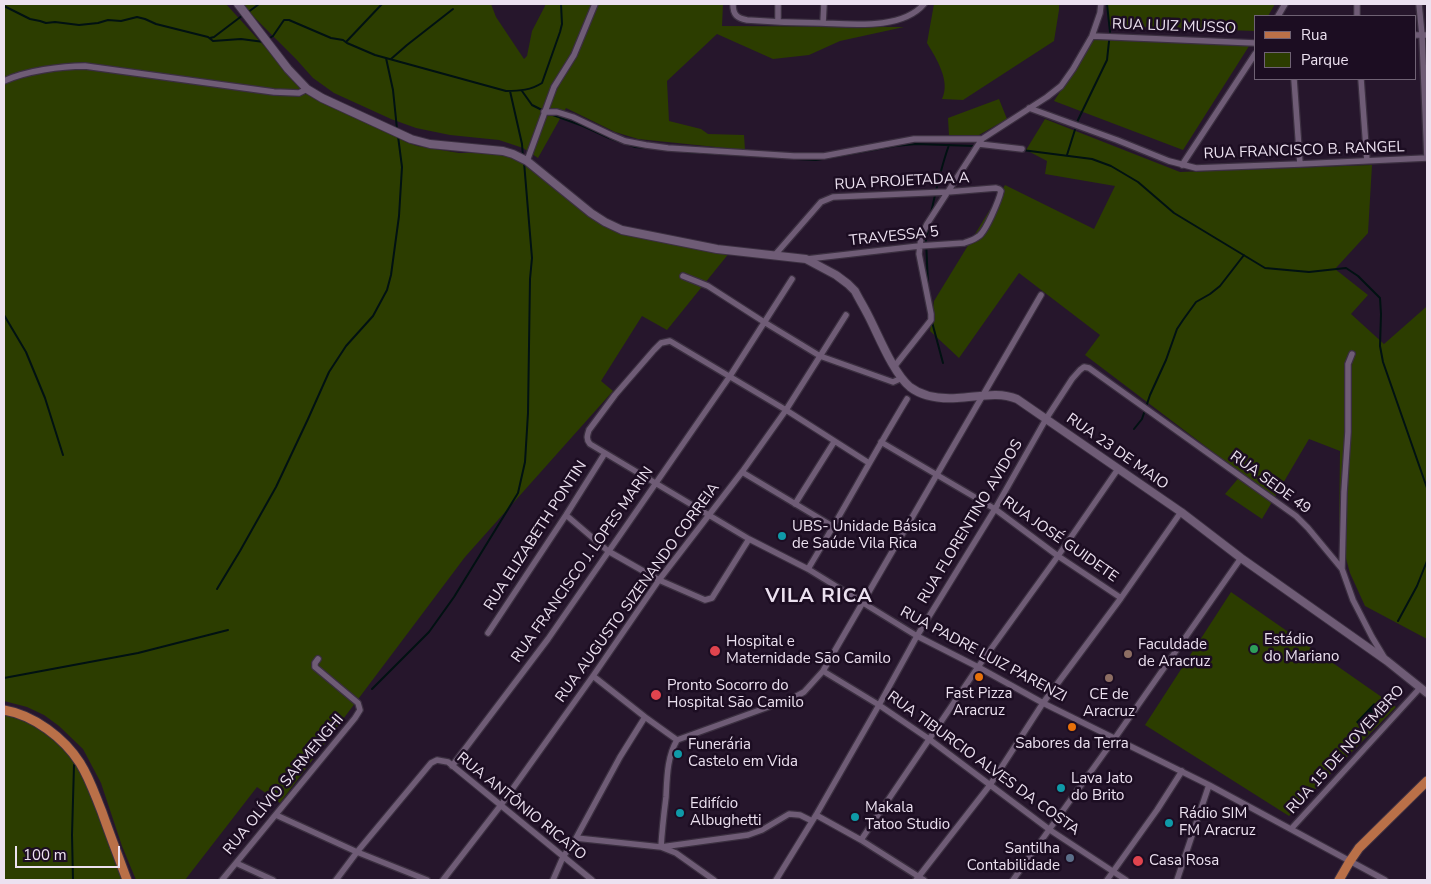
<!DOCTYPE html>
<meta charset="utf-8">
<style>
body{margin:0}
#map{position:relative;width:1431px;height:884px;overflow:hidden;background:#26162c;font-family:"Nunito Sans",sans-serif}
canvas{display:block}
.frame{position:absolute;inset:0;border:5px solid #ece1f0;pointer-events:none}
.legend{position:absolute;left:1254px;top:15px;width:162px;height:65px;box-sizing:border-box;background:#1c0d22;border:1px solid #6f6274;margin:0;padding:6px 9px;list-style:none;font-size:15px;color:#ece1f0}
.legend li{display:flex;align-items:center;gap:10px;height:25px}
.legend b{width:25px;border:1px solid #6f6274}
.scale{position:absolute;left:15px;top:846px;width:105px;height:22px;box-sizing:border-box;border:2px solid #ece1f0;border-top:0;padding-left:6px;font-size:15px;line-height:18px;white-space:nowrap;color:#ece1f0;-webkit-text-stroke:4px #1c0d22;paint-order:stroke}
</style>
<div id="map">
<canvas width="1431" height="884"></canvas>
<div class="frame"></div>
<ul class="legend">
<li><b style="height:6px;background:#ba7048"></b>Rua</li>
<li><b style="height:14px;background:#2c3d00"></b>Parque</li>
</ul>
<div class="scale">100 m</div>
</div>
<script>
const ctx = document.querySelector('canvas').getContext('2d');
ctx.lineJoin = 'round';
function fillPath(path, color) { ctx.fillStyle = color; ctx.fill(path, 'evenodd'); }
function strokePath(path, color, width, dash) { ctx.strokeStyle = color; ctx.lineWidth = width; ctx.lineCap = dash ? 'butt' : 'round'; ctx.setLineDash(dash || []); ctx.stroke(path); }
function drawText(font, color, halo, rows, align = 'center') {
  ctx.font = font + ' "Nunito Sans",sans-serif'; ctx.lineWidth = 5; ctx.setLineDash([]); ctx.textBaseline = 'middle'; ctx.strokeStyle = halo; ctx.fillStyle = color; for (const [text, x, y, turn = 0] of rows) {
    ctx.save(); ctx.translate(x, y); ctx.rotate((+turn || 0) * Math.PI / 180); ctx.textAlign = isNaN(turn) ? turn : align; if (halo) ctx.strokeText(text, 0, 0); ctx.fillText(text, 0, 0); ctx.restore();
  }
}
fillPath(new Path2D(`
 M4,4H226L293,78L406,142L417,146L459,153H487L511,156L533,168L602,223L730,252L667,330L642,316L601,381L613,391L465,557L280,803L257,787L185,880H136L122,846L101,783L83,749L59,726L44,715L27,707L4,701Z
 M241,4H491L496,17L524,59L527,56L532,31L545,6V4H723L722,26L904,27L840,41L809,55L773,59L717,34L667,81L669,121L701,129L708,134L744,135L745,150L638,139L615,132L566,108L538,158L523,148L499,140L450,135L416,128L391,119L334,93L313,78L296,59Z
 M934,4H1059V10L1054,41L963,100L942,99C951,81 936,58 927,43Z
 M1106,4H1275L1268,16H1255V31L1109,26Z
 M1095,38L1251,43L1183,150L1054,101Z
 M999,99L1007,119L979,135L949,136L948,118Z
 M1045,119L1180,172L1372,165L1368,233L1335,269L1368,295L1351,314L1384,344L1426,307L1427,308V639L1365,606L1350,573L1339,533L1340,451L1309,439L1262,519L1225,494L1242,474L1085,355L1100,335L1019,273L959,358L930,331L934,301L1005,185L1094,229L1115,186L1045,174L1047,161L1026,150Z
 M1231,592L1396,707L1289,816L1145,725Z
 M4,712L31,722L58,743L80,769L91,788L111,850L123,880H4Z`), '#2c3d00');
fillPath(new Path2D(`
 M1374,703L1383,712L1365,731L1356,722Z`), '#011112');
strokePath(new Path2D(`
 M4,6L30,19L40,21L46,23L55,22L79,25L98,23L108,20L121,21L137,17L145,19L156,24L208,37L213,41L241,39L264,42
 M247,13L259,4
 M210,38L214,37L243,15
 M268,39L273,36L284,20H289L331,38L343,40L347,43L375,55L506,91C520,91 531,90 542,83L560,32L562,24L561,4
 M346,42L382,4
 M386,58L393,90L397,129
 M391,59L407,45L453,9
 M510,91L522,144L523,157
 M522,91L532,105L544,111
 M553,115L583,126L609,138L620,142
 M627,144L635,147L649,148
 M1022,150L1092,159L1111,166L1138,182L1174,213L1265,268L1309,272L1346,268L1358,276L1380,298L1381,314L1380,346L1383,362L1427,488
 M684,152L786,158
 M1067,155L1078,120L1107,60L1110,32L1107,4
 M796,159L816,160L829,158L895,146L916,144L975,146
 M931,213C936,190 941,167 949,145
 M928,285L926,240L929,225
 M4,315L26,352L45,398L63,455
 M932,322L943,363
 M1134,429L1142,419L1150,395L1166,360L1177,329L1183,320L1196,302L1210,294L1220,286L1244,255
 M217,589L240,551L276,487L308,419L329,372L346,346L373,316L387,290L391,275L399,216L402,167L398,136
 M1398,621L1417,586L1427,561
 M4,678L138,653L228,630
 M372,689L429,632L454,597L518,493L525,462L528,413L530,279L532,258L524,162
 M73,880L72,835L74,765`), '#011112', 2);
const minor = new Path2D(`
 M733,4C733,15 737,18 747,20C772,22 796,23 821,23C852,24 902,30 924,4
 M1357,4V16
 M1419,4L1422,35L1427,158
 M1278,16L1285,4
 M778,22V4
 M823,23L824,4
 M1415,35H1427
 M1092,36L1255,43
 M1294,79L1300,164
 M1361,79L1367,161
 M4,81C25,71 62,66 85,66L274,92L299,93L307,89
 M1029,108L1117,140L1169,161L1196,168L1300,164L1427,158
 M544,112H557L573,117L611,135L625,141L646,145L668,148L794,156H824L914,139H982L1047,97L1061,86L1073,69L1092,36L1100,13L1101,4
 M979,144L1022,149
 M527,161L554,87L574,55L595,4
 M1182,165L1255,54
 M774,256L821,202L833,197L947,192L996,188L999,189L1001,191C999,200 986,231 979,236C974,240 969,241 964,243L919,246L807,259
 M683,276L708,286L764,322L820,356L893,382L902,378
 M894,367L931,320V314L919,254L921,237L927,224L982,139
 M881,442L995,509L1058,556L1121,598
 M869,463L786,410L670,341L661,343L654,350L615,395L589,430C587,436 586,439 590,444L749,539L808,569L917,636L978,667L1043,703L1209,785L1385,880
 M742,472L834,527
 M795,504L834,442
 M566,515L608,551L659,580L705,600L712,598L749,539
 M808,569C842,513 873,455 907,399
 M1342,569L1344,492L1348,432V364L1352,354
 M488,633L566,515L605,453
 M823,671L879,705L929,739L1050,830L1126,880
 M593,676L645,717L677,740
 M452,766L548,639L730,376L792,279
 M276,815L357,852L427,880
 M816,815L861,840L924,880
 M1291,829L1420,688
 M576,838L661,847L748,835L762,830L789,814L800,815L812,821
 M861,840L978,667L1058,556L1118,469
 M236,863L273,880
 M222,880L355,718L360,710L358,703L315,667V663L318,659
 M336,880L357,852L431,763L437,760L448,762L592,880
 M443,880L501,805L593,676L659,580L742,472L786,410L846,315
 M553,880L563,857L576,838L620,757L645,717
 M714,880L676,853L661,847C662,830 664,813 666,797C667,778 667,757 677,740L793,698L804,692L823,671L1041,295
 M776,880L816,815L879,705L917,636L995,509L1046,419L1072,379L1080,370L1084,367L1089,368L1296,516L1308,528L1342,569L1353,600L1372,637L1384,657
 M916,880L990,785L1043,703L1121,598L1181,512
 M1013,880L1115,738L1241,558
 M1107,880L1157,810L1182,771
 M1177,880L1209,785`);
const tertiary = new Path2D(`
 M238,4L288,69L307,89L322,98L411,139L430,144L503,151L513,154L527,161L591,213L605,222L622,230L717,249L806,259L836,275L848,284L855,291C859,299 864,307 868,315C878,334 893,373 910,387C923,397 941,399 957,398C978,397 998,391 1017,399L1181,512L1241,558L1387,661L1427,693`);
const primary = new Path2D(`
 M4,710C34,715 64,738 80,763C90,779 95,795 102,812C110,835 119,858 127,880
 M1339,880L1350,861L1359,848L1427,781`);
strokePath(minor, '#3b2f40', 8);
strokePath(tertiary, '#3b2f40', 10);
strokePath(primary, '#3b2f40', 11);
strokePath(minor, '#6f5c76', 5.5);
strokePath(tertiary, '#6f5c76', 8);
strokePath(primary, '#ba7048', 9);
for (const [x, y, r, color] of [
 [782,536,5,"#0f9aa8"],
 [1254,649,5,"#2e9e5b"],
 [715,651,6,"#e0444e"],
 [1128,654,5,"#8d6e63"],
 [979,677,5,"#e8710a"],
 [1109,678,5,"#8d6e63"],
 [656,695,6,"#e0444e"],
 [1072,727,5,"#e8710a"],
 [678,754,5,"#0f9aa8"],
 [1061,788,5,"#0f9aa8"],
 [680,813,5,"#0f9aa8"],
 [855,817,5,"#0f9aa8"],
 [1169,823,5,"#0f9aa8"],
 [1070,858,5,"#5c6f8a"],
 [1138,861,6,"#e0444e"]
]) { const dot = new Path2D(); dot.arc(x, y, r, 0, 2 * Math.PI); ctx.fillStyle = color; ctx.fill(dot); strokePath(dot, '#1c0d22', 2); }
drawText('15px', '#ece1f0', '#1c0d22', [
 ["RUA LUIZ MUSSO",1174,27,2],
 ["RUA FRANCISCO B. RANGEL",1304,151,-2],
 ["RUA PROJETADA A",902,182,-3],
 ["TRAVESSA 5",894,237,-6],
 ["RUA 23 DE MAIO",1117,452,35],
 ["RUA SEDE 49",1270,483,36],
 ["RUA FLORENTINO AVIDOS",971,522,-59],
 ["RUA ELIZABETH PONTIN",536,536,-57],
 ["RUA JOSÉ GUIDETE",1060,540,35],
 ["RUA FRANCISCO J. LOPES MARIN",583,565,-55],
 ["RUA AUGUSTO SIZENANDO CORREIA",638,593,-54],
 ["RUA PADRE LUIZ PARENZI",983,655,28],
 ["RUA 15 DE NOVEMBRO",1346,750,-48],
 ["RUA TIBURCIO ALVES DA COSTA",983,764,36],
 ["RUA OLÍVIO SARMENGHI",284,785,-50],
 ["RUA ANTÔNIO RICATO",521,807,39]
]);
drawText('15px', '#ece1f0', '#1c0d22', [
 ["UBS- Unidade Básica",792,527],
 ["de Saúde Vila Rica",792,544],
 ["Estádio",1264,640],
 ["do Mariano",1264,657],
 ["Hospital e",726,642],
 ["Maternidade São Camilo",726,659],
 ["Faculdade",1138,645],
 ["de Aracruz",1138,662],
 ["Pronto Socorro do",667,686],
 ["Hospital São Camilo",667,703],
 ["Fast Pizza",979,694,"center"],
 ["Aracruz",979,711,"center"],
 ["CE de",1109,695,"center"],
 ["Aracruz",1109,712,"center"],
 ["Sabores da Terra",1072,744,"center"],
 ["Funerária",688,745],
 ["Castelo em Vida",688,762],
 ["Lava Jato",1071,779],
 ["do Brito",1071,796],
 ["Edifício",690,804],
 ["Albughetti",690,821],
 ["Makala",865,808],
 ["Tatoo Studio",865,825],
 ["Rádio SIM",1179,814],
 ["FM Aracruz",1179,831],
 ["Santilha",1060,849,"right"],
 ["Contabilidade",1060,866,"right"],
 ["Casa Rosa",1149,861]
], 'left');
ctx.letterSpacing = '1px';
drawText('bold 20px', '#ece1f0', '#1c0d22', [
 ["VILA RICA",819,597]
]);
ctx.letterSpacing = '0px';
</script>
